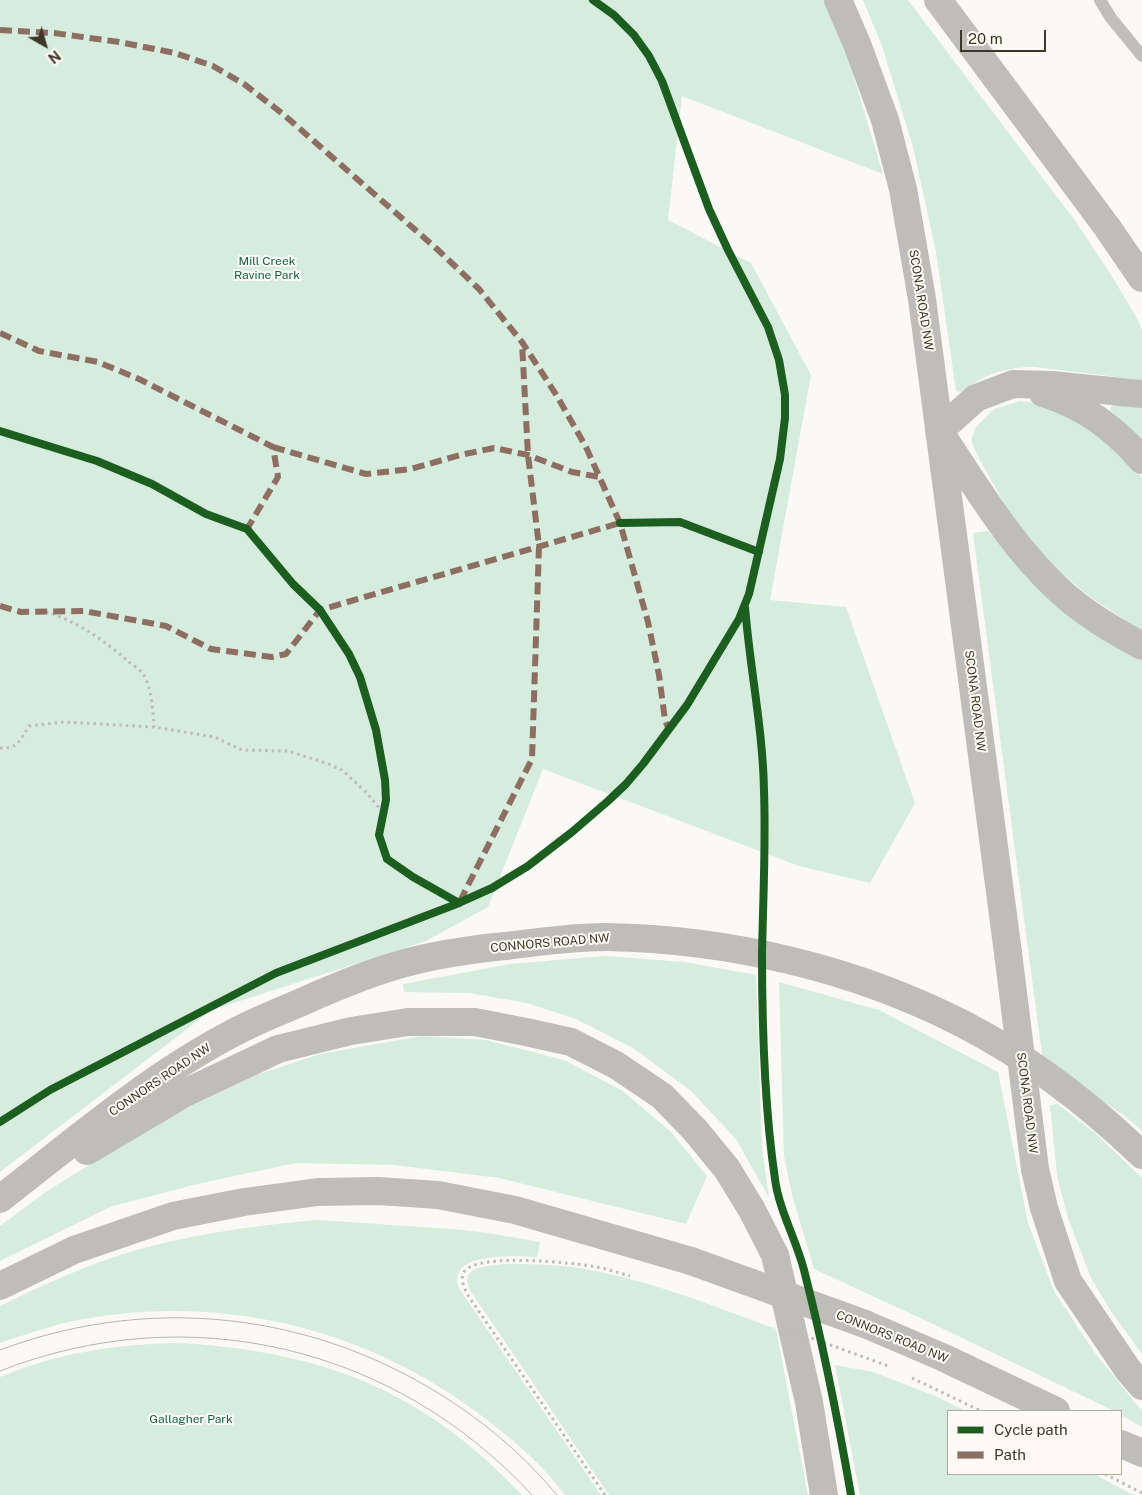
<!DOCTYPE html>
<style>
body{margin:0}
#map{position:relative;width:1142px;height:1495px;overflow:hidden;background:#fbf9f6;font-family:"Public Sans",sans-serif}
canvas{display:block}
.legend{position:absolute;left:947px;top:1410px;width:175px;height:65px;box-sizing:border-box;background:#fefaf3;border:1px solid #b1aca2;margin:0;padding:6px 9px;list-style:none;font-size:15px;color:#3d3729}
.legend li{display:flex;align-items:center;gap:10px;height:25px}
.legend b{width:25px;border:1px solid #b1aca2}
.north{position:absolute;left:20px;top:20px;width:50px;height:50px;-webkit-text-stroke:4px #fefaf3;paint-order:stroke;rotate:142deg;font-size:14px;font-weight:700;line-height:20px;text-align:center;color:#3d3729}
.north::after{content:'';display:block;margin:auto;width:18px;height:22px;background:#3d3729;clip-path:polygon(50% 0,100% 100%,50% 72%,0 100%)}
.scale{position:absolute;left:960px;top:30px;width:86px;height:22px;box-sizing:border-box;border:2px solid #3d3729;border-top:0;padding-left:6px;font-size:15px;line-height:18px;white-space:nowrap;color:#3d3729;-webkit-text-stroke:4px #fefaf3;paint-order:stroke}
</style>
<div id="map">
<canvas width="1142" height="1495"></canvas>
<ul class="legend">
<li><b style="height:6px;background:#1b5e20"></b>Cycle path</li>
<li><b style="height:6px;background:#8d6e63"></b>Path</li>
</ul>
<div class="north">N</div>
<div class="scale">20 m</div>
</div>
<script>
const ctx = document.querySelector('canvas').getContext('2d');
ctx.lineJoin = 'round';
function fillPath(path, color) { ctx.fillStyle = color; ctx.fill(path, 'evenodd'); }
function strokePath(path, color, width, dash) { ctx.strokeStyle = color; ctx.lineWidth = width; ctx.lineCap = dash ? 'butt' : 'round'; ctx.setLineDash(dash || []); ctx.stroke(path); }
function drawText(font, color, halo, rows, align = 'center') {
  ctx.font = font + ' "Public Sans",sans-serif'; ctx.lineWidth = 4; ctx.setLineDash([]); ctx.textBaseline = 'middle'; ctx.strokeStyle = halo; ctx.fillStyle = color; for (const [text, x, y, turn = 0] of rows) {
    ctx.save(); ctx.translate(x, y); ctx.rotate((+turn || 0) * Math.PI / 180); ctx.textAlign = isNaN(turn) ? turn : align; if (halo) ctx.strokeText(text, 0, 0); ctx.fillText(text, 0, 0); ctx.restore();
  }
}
fillPath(new Path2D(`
 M0,0H825L847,55L883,174L682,96L668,220L751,263L811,375L770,600L846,607L915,803L870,883L799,866L543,769L488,907L426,941L212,1010L0,1172Z
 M863,0H908L1076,222L1111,275L1137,318L1142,330V380L1035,367C1006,367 984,374 961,392L956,391L936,252L913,147L882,46Z
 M1020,401L1041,403L1083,421L1123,454L1142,478V631L1090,597L1049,562L1012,517L977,455L971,440L976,427L994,409Z
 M1114,401L1142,404V440L1110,410Z
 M988,531L1031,579L1142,658V1131L1125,1116L1043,1062L973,533Z
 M605,956L685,962L756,975L762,1147L769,1198L736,1139L691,1091L633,1048L576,1019L527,1003L469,993L404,992L403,984L510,964Z
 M779,982L879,1010L998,1072L1028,1223L1054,1291L1095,1353L1142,1411V1427L1121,1415V1411H1114L933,1324L814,1269L792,1195L784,1156Z
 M422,1036L486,1040L564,1060L623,1091L671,1132L707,1176L686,1224L499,1178L394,1165L296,1163L197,1184L110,1207L0,1261V1226L47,1191L160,1121L256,1075L320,1054Z
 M1057,1104L1095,1133L1142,1178V1354L1112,1313L1091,1278L1068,1218L1057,1176L1050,1105Z
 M317,1220L452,1229L488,1233L540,1242L537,1257C515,1256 443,1251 460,1290L601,1495H565C539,1460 503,1431 468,1406C356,1326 219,1295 84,1319C55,1324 27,1334 0,1343V1306C49,1282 99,1259 152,1246C206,1232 261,1225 317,1220Z
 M503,1264C528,1264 554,1264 579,1268C647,1279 711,1305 776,1329L808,1495H609L469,1289C460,1265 487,1267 503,1264Z
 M178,1343C321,1351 422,1389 522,1495H0V1377C57,1353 116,1344 178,1343Z
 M835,1365L873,1372L935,1396L966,1411H948V1474H1094L1133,1495H860Z`), '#d6ecdd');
strokePath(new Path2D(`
 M46,612C77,621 105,641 129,662C133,665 140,670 143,674C152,687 153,712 154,727
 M0,748C18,749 20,740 29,726L64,722L154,727L214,737L242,750L288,751L326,763L342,770L366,792L384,814
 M912,1378L981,1411
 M1105,1474L1142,1493
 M605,1495L467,1294C464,1287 460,1279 464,1272C476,1252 575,1263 597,1267C608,1269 619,1273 630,1276`), '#bdbbb6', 3, [2.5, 4]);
strokePath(new Path2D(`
 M1100,0L1111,18L1142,56`), '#c0beb9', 12);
strokePath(new Path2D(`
 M838,0L857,44L885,120L903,189L922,299L1008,953
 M938,0L1107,227L1142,278
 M1043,393C1084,406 1113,427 1142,460
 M1142,394L1052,385L1013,384L976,398L939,431C976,486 1010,545 1059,590C1083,613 1113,630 1142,646
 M87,1151L185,1093L278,1049L351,1031L408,1022H475L526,1032L571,1042L616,1065L662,1096L695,1130L727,1169L752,1210L775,1255L809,1402L824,1495
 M1035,1169L1044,1208L1068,1281L1128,1370L1142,1386
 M0,1199C80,1137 159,1068 251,1024C272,1014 294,1006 315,996C348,982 382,968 417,960C446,953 475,949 505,946C538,942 573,937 606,937C728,939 854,968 963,1024C1029,1058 1089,1104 1142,1155
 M0,1286L74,1250L173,1216L244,1202L318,1192L378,1191L438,1195L515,1210L691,1261
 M865,1324L942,1357L1056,1411
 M1121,1444L1142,1453`), '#bfbdb7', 28);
strokePath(new Path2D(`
 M0,1350C160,1290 333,1315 471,1415C503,1438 532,1465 557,1495
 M0,1371C188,1297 395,1346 532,1495`), '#b6b4b0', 1);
strokePath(new Path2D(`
 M781,1327L891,1367`), '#bdbbb6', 3, [2.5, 4]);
strokePath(new Path2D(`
 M1008,953L1035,1169
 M691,1261L865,1324`), '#bfbdb7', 28);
strokePath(new Path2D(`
 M0,30L54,33L119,42L175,53L213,66L244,84L283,114L437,249L479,289L522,342L557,396L586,447L620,523L648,622L659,675L665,720L669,730
 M0,333L39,351L98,362L139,379L273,447L278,477L247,529
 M273,447L366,474L411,469L460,455L494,448L528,455L572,472L599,477
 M0,606L21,612L84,611L166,626L211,649L272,657L286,654L320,610L620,523
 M460,901L532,759L539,546L528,455L522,342`), '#8d6e63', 6, [12, 6]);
strokePath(new Path2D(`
 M0,431L97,461L152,484L206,514L247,529L293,584L320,610L349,654L360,677L376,730L385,780L386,800L379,835L387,859L413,877L459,903
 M620,523L680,522L759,552
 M745,607C750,669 763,730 764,791C766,846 763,900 762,954C762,1029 764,1105 775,1179C779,1210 796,1239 804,1270C823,1344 838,1420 851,1495
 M0,1122L50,1090L276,973L454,905L492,888L528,866L572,832L608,801L626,784L643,764L687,705L739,619L749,594L780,459L785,418V395L779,360L768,327L728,250L709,209L662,81L649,56L634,35L614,15L593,0`), '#1b5e20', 8);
drawText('12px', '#0e6541', '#fefaf3', [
 ["Mill Creek",267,261],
 ["Ravine Park",267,275],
 ["Gallagher Park",191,1419]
]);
drawText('12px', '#3d3729', '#fefaf3', [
 ["SCONA ROAD NW",921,300,81],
 ["SCONA ROAD NW",975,701,83],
 ["CONNORS ROAD NW",550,943,-5],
 ["CONNORS ROAD NW",160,1080,-34],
 ["SCONA ROAD NW",1027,1103,83],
 ["CONNORS ROAD NW",892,1337,22]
]);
</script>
